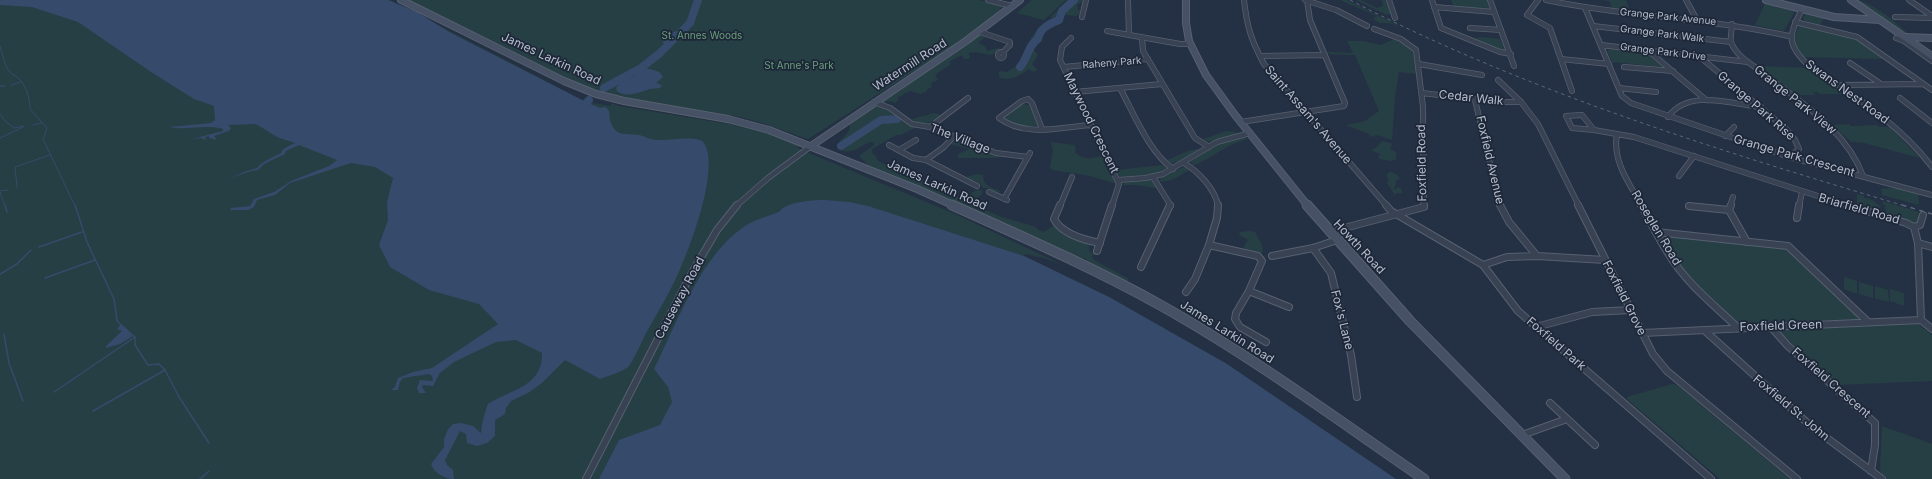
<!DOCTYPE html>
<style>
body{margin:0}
canvas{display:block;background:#243043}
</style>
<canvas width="1932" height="479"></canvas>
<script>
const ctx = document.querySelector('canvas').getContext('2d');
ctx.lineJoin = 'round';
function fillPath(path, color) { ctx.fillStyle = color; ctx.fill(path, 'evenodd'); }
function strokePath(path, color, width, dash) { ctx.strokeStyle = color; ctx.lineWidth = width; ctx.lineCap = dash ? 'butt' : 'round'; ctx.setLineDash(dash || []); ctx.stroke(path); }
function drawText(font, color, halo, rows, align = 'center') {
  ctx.font = font + ' Inter,sans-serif'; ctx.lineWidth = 3.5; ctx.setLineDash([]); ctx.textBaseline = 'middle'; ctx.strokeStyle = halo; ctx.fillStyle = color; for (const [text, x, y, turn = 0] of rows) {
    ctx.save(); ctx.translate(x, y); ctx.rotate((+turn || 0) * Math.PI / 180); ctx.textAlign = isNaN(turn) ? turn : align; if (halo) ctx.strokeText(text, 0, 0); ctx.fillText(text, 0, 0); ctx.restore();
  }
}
fillPath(new Path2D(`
 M0,0H390L586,102L611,106V103L619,106L734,125L756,131L713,120L628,106L622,104L723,121L762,130L798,145V148L804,151L955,214L1065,266L1044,258L1025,254L1024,256L1109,297L1227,364L1395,479H0Z
 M407,0H979L1003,6L995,15L950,48L808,139C784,131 760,121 735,116C681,106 625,103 574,82Z
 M1032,0H1066L1044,20L1017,13Z
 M1066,0H1085L1077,5L1078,9L1082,12L1076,16L1065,15L1057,22L1054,21L1051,16L1069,1Z
 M1340,0H1347L1401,27L1389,23H1380L1373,19L1377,16Z
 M1356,0H1361L1377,8L1383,6L1382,0H1387L1392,13L1387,15Z
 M1451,0H1487L1490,8L1454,7Z
 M1604,0H1626L1630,11L1612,9L1610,2Z
 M1855,0C1870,0 1899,25 1910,35L1903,33L1887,22H1890L1886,21Z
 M1765,3L1793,11L1794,13L1784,31L1755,25Z
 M1807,13L1824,17L1820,26L1804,20L1803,17Z
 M1044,24L1055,25L1047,29L1046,32L1041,35L1037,42L1033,41L1031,38L1038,28Z
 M1800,24L1854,38L1884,59L1804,57L1797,50L1793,40Z
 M980,35L985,37L978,43L985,46L987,51L998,48L1002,50L991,55L976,52L969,53L970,58L968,59H964L962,55L949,62L951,64L935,75L938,80L931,83L932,87L927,89V91L921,94L910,91L897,98L899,99L895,103L890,101L883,103L881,102Z
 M1479,37L1500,39L1505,51L1474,40Z
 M1394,39C1415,47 1414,54 1417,74L1399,72L1395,96L1392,140L1377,135L1370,137L1369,134L1346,125L1365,121L1379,111L1355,55L1329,54L1328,52L1353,53L1347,41H1362L1381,45Z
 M1611,48L1648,54L1663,67L1612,62L1607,51Z
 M1028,49H1033L1038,55L1032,64L1037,70L1034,72L1028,69C1022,76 1007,82 999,77V71L1007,72L1024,61Z
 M1758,66L1809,68L1843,94H1820L1817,92H1813L1815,95H1794Z
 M1021,104L1031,105L1038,126L1026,128L1004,119Z
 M876,106L884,107L915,128L900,135H896L872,149V153L875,155L878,161L963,199L978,189L982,191V194L970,203L999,216L1036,227L1038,230L1044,232L1053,226L1088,244L1089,245V251L1094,254L1092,257L1094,260L1129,279L1127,282L1088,263L1085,258L1082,259L1070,255L930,191L879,171L869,166L859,156L874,145L873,142H870C859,147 848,157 838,148V144C843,136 851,133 850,123Z
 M934,113L942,115C932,122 922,128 912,119Z
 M1849,124L1851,126L1876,125L1879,127H1890L1920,158L1864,143L1851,142L1832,125Z
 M1226,131L1236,132L1237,136L1248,139C1228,143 1214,157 1195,165L1192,164L1191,161L1195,158C1185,159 1177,164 1167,163L1168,160C1180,155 1193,145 1206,151L1213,142L1205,141L1204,139Z
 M955,139L1000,155L998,158H958V154L969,149L950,144Z
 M1382,141L1394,144H1392L1390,149L1396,152V159L1391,161L1379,159L1378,157L1380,154L1371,150L1377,147Z
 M1051,142L1074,145L1076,148L1075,152C1083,161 1091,158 1102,156L1106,167L1115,181L1113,183L1090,176L1053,170L1050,167L1053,151Z
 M1162,165L1167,168L1158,174L1122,177L1117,174V170Z
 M1187,166L1191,169C1183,173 1170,184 1160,181L1161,176Z
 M1389,172C1393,172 1398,174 1400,179L1396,180V184L1394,189L1396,190L1397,187L1402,189V193H1397L1395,195L1387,183L1389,179L1386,177Z
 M976,174L983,175C983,184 989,188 999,190L1000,192L996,193L989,188H983L979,182L970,180L967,177Z
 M1150,179H1153L1158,186L1156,188L1135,185H1123L1124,183L1122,181Z
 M1896,188L1918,193L1919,205L1882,195L1881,189Z
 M1857,194L1864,196V198L1872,200L1880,206V211L1857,205Z
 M1883,201L1919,212L1917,224L1886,213L1885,205L1882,204Z
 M1250,231L1255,232L1262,245L1263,252L1257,253L1244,249V246L1248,240L1239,235L1240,232Z
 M1667,235L1788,248L1858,316L1857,319L1743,324L1736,322C1708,302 1678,267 1662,237Z
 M1844,277L1857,281V294L1844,289Z
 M1859,282L1873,286V298L1859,294Z
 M1875,286L1888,290L1889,302L1875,298Z
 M1890,289L1904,293V306L1890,301Z
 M1918,324L1932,335V381L1837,385L1778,330Z
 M1672,384L1677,385L1790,479H1720L1627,399V397Z
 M1882,426L1932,444V479H1887L1882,475L1880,469Z`), '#263f44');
fillPath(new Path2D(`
 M0,0H388L417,12L451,33L586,102L600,108L605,107C611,111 609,114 610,120C615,138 627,133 639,135C645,136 650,140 657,140C668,141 697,135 703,142C722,165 689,251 677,276C668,296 656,315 645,335C641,343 634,360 628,367C622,372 608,376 600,379L565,360L542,383L528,393L511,401L506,408L505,414L495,420V436L487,443L477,446L467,443L466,434L460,431L445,460L447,465L453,470L454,479C445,479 434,473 431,464L444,447V439L448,429L453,424L461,423L473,426L481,433C482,423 484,413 488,404C511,389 543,387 542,353L516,340L496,342L454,362L440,373L433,386L423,385L422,387L426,393H419L417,388L420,380L433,381L432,376L429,374L403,378L400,382L398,390H391L395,387L398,378L413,372L432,368L498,324L479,304L429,290L390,267L379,245L388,220L387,202L393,178L375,167L351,163L290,183L275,195L257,200L254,207L248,210H230L231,208L250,206L254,199L274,192L291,181L329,166L337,160L299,145L286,151L285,154L264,164L258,170L251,171L228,179C238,175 247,170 257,168C262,161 274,157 281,153C283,147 290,146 295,143L277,137L256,124L228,125L231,128L229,131L214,136L217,140L209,138V136L205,137L206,140L201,138L192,139L223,131V129C205,124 187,131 169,127L211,123L215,120L214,106L194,99L151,72L78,22L32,7L0,5Z
 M672,32L679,31L680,35L673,43L664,44L663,42L664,37Z
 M644,68C653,70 660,70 663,77L656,83L662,85L660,88C655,89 651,88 647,90C637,93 626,98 617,91L616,88L620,83L635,76Z
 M825,200L849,202L868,206L1024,256L1109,297L1227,364L1396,479H599L619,440L660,425L672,402L668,387L654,369C677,323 701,255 745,226C754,220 766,217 776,213C779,212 781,210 783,208C794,201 813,200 825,200Z
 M121,324L133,336L120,344L106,348V346L122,331L117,329Z`), '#364a6b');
strokePath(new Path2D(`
 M0,46C3,55 4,65 10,72C12,75 15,75 18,78C26,85 30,98 30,109L47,128L43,139L75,206
 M11,85L20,82
 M0,86H5
 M0,114L4,120L14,128L24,126
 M33,125L41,123
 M0,138L23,127
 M17,187L15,167L50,155
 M0,191L8,190
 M0,192L5,206`), '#364a6b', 1);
strokePath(new Path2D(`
 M5,205L7,212
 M75,205L87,242L114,299L117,321L135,337V345L148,365L159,364L165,370L179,397L209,443
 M39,247L82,232
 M0,274L17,264L31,250
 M45,278L95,260
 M4,334L9,363L23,401
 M54,392L135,337
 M93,411L165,370
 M200,479L209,471`), '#364a6b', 1.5);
strokePath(new Path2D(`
 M1020,67C1028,58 1028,45 1038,39C1040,28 1049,24 1059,20L1062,11L1074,0
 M604,88L641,68L660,53L690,23L698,0
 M586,103L589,100
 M841,146L881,120L897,119`), '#364a6b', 8);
const streetFar1 = new Path2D(`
 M988,0L1012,6
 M1128,0L1129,35
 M1244,0C1247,27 1251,40 1264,64L1387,206
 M1305,0L1336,10L1367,26
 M1389,0L1395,18
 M1432,0L1441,28L1500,52L1511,54
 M1490,0L1514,66
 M1538,0L1527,15L1550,28L1572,91
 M1546,0C1626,17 1709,18 1789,36
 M1686,0L1697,20
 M1909,0L1932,16
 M1434,7L1494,12
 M1585,8L1622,96L1631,103L1789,157L1932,195
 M1802,9C1790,34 1785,42 1806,63C1851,94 1899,123 1932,167
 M1082,17L1086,0
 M1895,17L1932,18
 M1795,22L1857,37L1932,90
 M1732,24C1732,29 1730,38 1731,42C1736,56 1751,64 1762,72C1799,102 1846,129 1863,176
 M1593,26L1731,42
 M1470,28L1501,30
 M1374,29L1401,39L1416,50L1423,107L1424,206
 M1107,31L1180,44H1190
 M980,32L1010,42V45L1002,53
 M1071,38L1062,47L1060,60L1119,184L1112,206
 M1142,38L1143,51L1195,138L1209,147
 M1896,38L1904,41L1932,61
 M1601,45L1748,62
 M998 55a3 3 0 1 1 6 0a3 3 0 1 1-6 0Z
 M1650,52L1706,100
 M1260,56L1325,55
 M1700,57L1785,128L1795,140L1799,149L1789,157
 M1561,59L1609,64
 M1850,63L1881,84
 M1419,64L1482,75
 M1064,67L1148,59
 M1624,67L1673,71
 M1498,80L1521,102L1538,124L1579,206
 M1838,85L1923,84
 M1120,88C1134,114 1149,152 1173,169
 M1619,88L1656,92
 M1075,92L1162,84
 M1422,93L1500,102H1521
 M1900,98L1932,123
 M1475,100L1500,206
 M874,102L890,108L912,124L930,127L996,153L1028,157
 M1582,115L1594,130L1572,128L1566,116Z
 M1668,117C1689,88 1731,104 1761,107
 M1241,122L1344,106L1345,103L1310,20L1307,0
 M930,127L968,98
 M1042,129L1032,103L1028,99L1022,101L999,118C1026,138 1060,127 1091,125
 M1594,130L1634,137L1849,206
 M1617,134C1612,161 1629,183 1642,206
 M1725,136L1734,127
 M889,145L913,158L926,160L977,186
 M899,150L916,140
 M926,160L944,147L954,136
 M1184,163C1199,172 1215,189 1218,206
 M1679,176L1694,156
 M1153,177L1171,206
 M1118,180L1146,178L1163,174L1217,142L1250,133
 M989,192L1007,200
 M1004,199L1030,153
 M736,206L768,178L811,146
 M1060,206L1072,177
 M1730,206L1733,197
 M1799,206L1802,192`);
const street = new Path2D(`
 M1060,205L1054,219C1062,234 1084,240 1100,243
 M1386,205L1391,211L1483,265L1518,311L1711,479
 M1500,205L1509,222L1537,256
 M1578,205L1653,354L1667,371L1797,479
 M1641,205C1650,221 1658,238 1668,253C1685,282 1713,304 1737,327
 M1846,205L1906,223L1914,227
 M1689,206L1729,210L1747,242
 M1729,210L1731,205
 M1797,218L1799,205
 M1914,227L1918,243L1921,320
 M1914,227L1920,225L1923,215
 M1329,232L1424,207V205
 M1656,232L1788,246L1868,322
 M1918,243L1932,247
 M1209,245L1217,218L1218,205
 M1313,248L1331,273L1351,355L1357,397
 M1097,251L1112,205
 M1272,256L1313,248L1337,240
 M1483,265L1507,257L1537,256L1605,260
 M1141,267L1170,205
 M1249,291L1289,307
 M1186,292L1195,279L1209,245L1258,256L1262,261L1249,291L1236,313L1235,319L1240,327L1266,342
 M1921,320L1932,329
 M1770,326L1788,346L1875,423V445L1871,471
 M1536,327L1592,312L1631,310
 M1704,330L1812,427L1882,479
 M1642,333L1921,320
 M1550,403L1595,445
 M1522,435L1567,419
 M586,479L689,278L717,230L737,205`);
const secondaryFar1 = new Path2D(`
 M401,0L564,81L596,94L624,101L728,119L769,130L917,189L955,206
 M1186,0V23L1189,41L1206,75L1235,115L1308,206
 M1766,0L1834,17L1880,20
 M1851,0L1932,56
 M1906,37L1932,38
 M811,146L966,41L1020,0`);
const secondary = new Path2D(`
 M952,205C1023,237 1094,268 1162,306C1253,357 1338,420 1424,479
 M1307,205L1410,321L1565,479`);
strokePath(streetFar1, '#566070', 6);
strokePath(street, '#566070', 8);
strokePath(secondaryFar1, '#566070', 8);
strokePath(secondary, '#566070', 11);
strokePath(streetFar1, '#384252', 4.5);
strokePath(street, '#384252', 6);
strokePath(secondaryFar1, '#465166', 6);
strokePath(secondary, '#465166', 9);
strokePath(new Path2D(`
 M1350,0C1525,91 1717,150 1905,206`), '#5a667a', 1, [3.5, 3.5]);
strokePath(new Path2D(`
 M1902,205L1932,214`), '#5a667a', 1.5, [4.5, 4.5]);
drawText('10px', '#b5bdcc', '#1d2738', [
 ["Grange Park Avenue",1668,17,6],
 ["Grange Park Walk",1662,34,7],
 ["Grange Park Drive",1663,52,7],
 ["Raheny Park",1112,63,-5]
]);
drawText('10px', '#6a9f79', '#1d2738', [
 ["St. Annes Woods",702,36],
 ["St Anne's Park",799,66]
]);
drawText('12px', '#b5bdcc', '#1d2738', [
 ["James Larkin Road",551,59,25],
 ["Watermill Road",910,65,-33],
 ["Swans Nest Road",1847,92,36],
 ["Cedar Walk",1471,98,6],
 ["Grange Park View",1795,100,39],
 ["Grange Park Rise",1756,106,41],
 ["Saint Assam's Avenue",1308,115,49],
 ["Maywood Crescent",1091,123,64],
 ["The Village",960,139,21],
 ["Grange Park Crescent",1794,156,16],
 ["Foxfield Avenue",1490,160,77],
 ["Foxfield Road",1422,163,-91],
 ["James Larkin Road",937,185,24],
 ["Briarfield Road",1859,209,16],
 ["Roseglen Road",1656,228,59],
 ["Howth Road",1359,247,47],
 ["Causeway Road",680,298,-62],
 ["Foxfield Grove",1624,298,63],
 ["Fox's Lane",1342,320,76],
 ["Foxfield Green",1781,326,-2],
 ["James Larkin Road",1227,332,32],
 ["Foxfield Park",1556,344,41],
 ["Foxfield Crescent",1831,383,41],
 ["Foxfield St. John",1791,408,40]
]);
</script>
